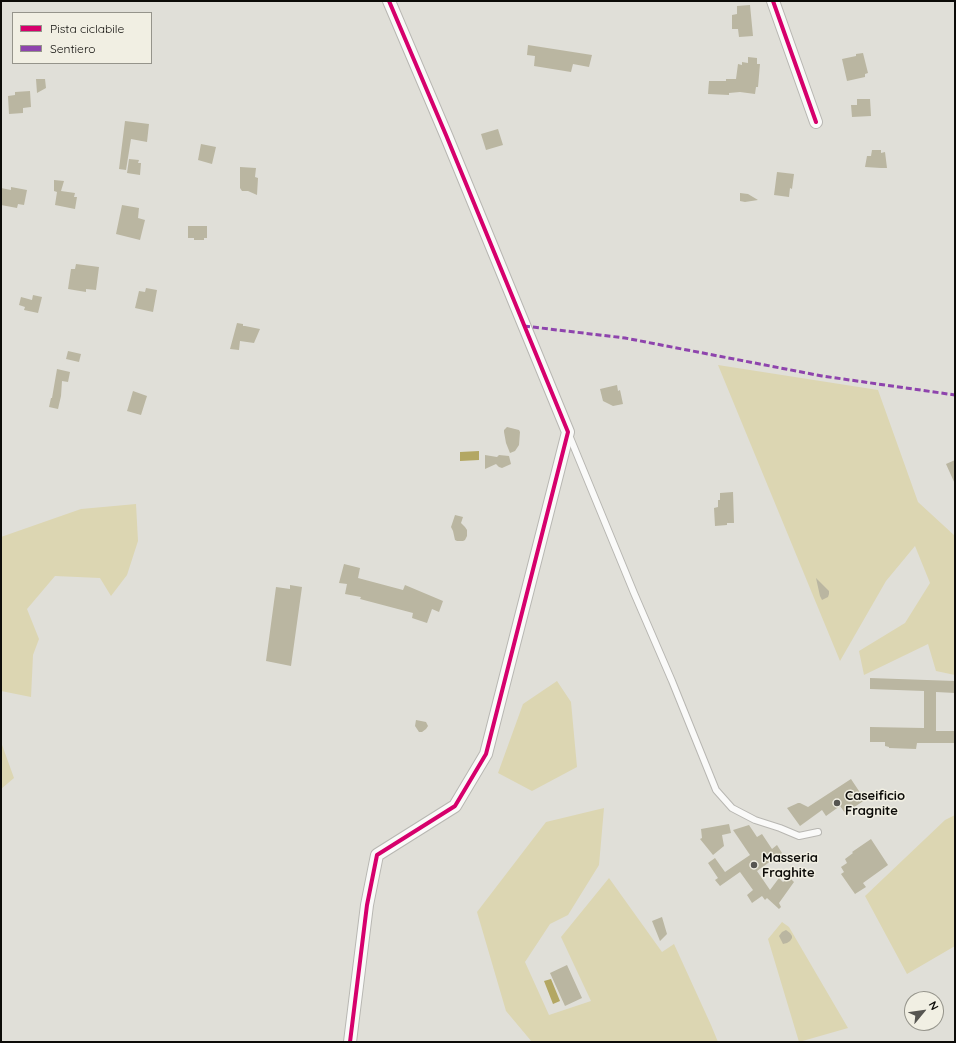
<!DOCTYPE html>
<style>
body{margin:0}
#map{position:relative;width:956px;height:1043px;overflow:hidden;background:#e0dfd8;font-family:Quicksand,sans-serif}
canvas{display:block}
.frame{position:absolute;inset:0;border:2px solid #0c0b08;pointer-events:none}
.legend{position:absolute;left:12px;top:12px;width:140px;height:52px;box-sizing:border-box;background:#f1efe3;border:1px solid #95948b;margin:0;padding:5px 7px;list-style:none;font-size:12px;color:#0c0b08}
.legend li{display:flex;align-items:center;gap:8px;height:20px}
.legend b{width:20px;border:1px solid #95948b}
.north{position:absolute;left:904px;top:991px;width:40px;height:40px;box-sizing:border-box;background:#f1efe3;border:1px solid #95948b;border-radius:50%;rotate:61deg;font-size:11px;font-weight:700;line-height:16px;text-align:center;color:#0c0b08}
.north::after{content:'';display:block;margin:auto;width:14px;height:18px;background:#565551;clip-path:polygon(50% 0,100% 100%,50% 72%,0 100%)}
</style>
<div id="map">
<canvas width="956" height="1043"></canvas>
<div class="frame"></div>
<ul class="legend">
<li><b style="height:5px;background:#d6006c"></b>Pista ciclabile</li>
<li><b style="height:5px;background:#8e44ad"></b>Sentiero</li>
</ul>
<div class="north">N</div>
</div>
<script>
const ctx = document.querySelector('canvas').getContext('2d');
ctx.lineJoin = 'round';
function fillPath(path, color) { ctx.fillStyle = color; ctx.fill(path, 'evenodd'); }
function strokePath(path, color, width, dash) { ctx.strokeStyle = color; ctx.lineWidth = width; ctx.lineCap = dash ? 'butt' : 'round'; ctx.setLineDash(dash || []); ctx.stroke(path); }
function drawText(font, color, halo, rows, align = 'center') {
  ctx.font = font + ' Quicksand,sans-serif'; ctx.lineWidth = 3; ctx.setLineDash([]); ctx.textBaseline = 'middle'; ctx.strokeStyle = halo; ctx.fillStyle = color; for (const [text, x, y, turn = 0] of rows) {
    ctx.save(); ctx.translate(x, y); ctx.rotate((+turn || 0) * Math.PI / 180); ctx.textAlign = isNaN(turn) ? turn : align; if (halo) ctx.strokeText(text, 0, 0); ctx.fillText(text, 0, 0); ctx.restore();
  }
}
fillPath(new Path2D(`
 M718,365L878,390L918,502L955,536V675L936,671L928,644L864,675L859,651L905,623L930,583L915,546L886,581L840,661Z
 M136,504L138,541L127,575L111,596L100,578L55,576L27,609L39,639L33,655L31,697L1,691V537L81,509Z
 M557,681L571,702L577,767L532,791L498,773L523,704Z
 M1,742L14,778L1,789Z
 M604,808L599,865L568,915L550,924L525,962L549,1015L591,1001L561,937L609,878L662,952L674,944L711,1025L718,1042H532L506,1011L477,912L546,822Z
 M955,815V946L907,974L865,896L945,820Z
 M782,922L789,927L848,1028L799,1042L768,939Z`), '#dcd6b2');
fillPath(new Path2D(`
 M479,451V460L460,461V452Z
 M551,979L560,1001L553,1004L544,981Z`), '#b3a763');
fillPath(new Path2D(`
 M750,5L753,36L739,37L738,29H732V15L737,14V6Z
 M528,45L592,55L589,67L573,64L571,72L534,66L535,56L527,55Z
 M863,53L868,73L865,74V77L847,81L842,59L856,56V54Z
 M748,57L757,58V64H760L758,87H756L755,94L740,92L729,93V95L708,94L709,81H726V79H736L738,64L742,65V62L748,63Z
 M36,79H45L46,88L37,93Z
 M30,91L31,107L23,108V113L9,114L8,96L15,95V92Z
 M857,99H870L871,116L852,117L851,105H857Z
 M125,121L149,124L147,142L131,139L126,170L119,169Z
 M498,129L503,145L486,150L481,134Z
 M201,144L216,147L212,164L198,160Z
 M872,150H881V153L885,152L887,168H881L865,167L867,156H871Z
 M129,159L139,160L138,163H141L140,175L127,173Z
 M240,167L256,168L255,177L258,178L257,195L248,191H242L240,188Z
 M777,172L794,174L792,189L790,188L789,197L774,195Z
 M54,180L64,181L61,191L75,193L74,197H77L75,209L55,205L57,192L54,191Z
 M11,187L27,190L24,205L18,204L17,208L1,205V188L11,190Z
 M740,193L748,194L758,200L745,202L740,201Z
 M122,205L139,208L138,218L145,220L140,240L116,234Z
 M188,226H207V238H204V240H194V238H188Z
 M76,264L99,267L96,290L86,289V292L68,289L71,269H75Z
 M146,288L157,290L153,312L135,308L139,291L145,292Z
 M33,295L42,297L38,313L24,310L25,307L19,305L21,297L32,300Z
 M237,323L243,324V326H245L260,329L254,343L240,341L239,350L230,349Z
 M68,351L81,354L79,362L66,359Z
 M57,369L70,372L68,382L62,381L61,396L58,409L49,407L51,398H52Z
 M617,385L618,391L620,390L623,404L613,406L603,401L600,389Z
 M133,391L147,396L141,415L127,411Z
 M507,427L519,430L520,432L519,445L515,451L510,453L506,443L504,432V430Z
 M485,455L497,457L499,455L509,456L511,464L502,468L499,467L496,464L485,469Z
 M955,460V484L946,464Z
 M733,492L734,523H727V525L715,526L714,508L718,507V500H720V493Z
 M455,515L463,517L461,523L465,527L467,530V536L465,540L463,541H457L455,540L453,531L451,527Z
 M344,564L360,568L358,578L403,590L405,585L443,601L439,612L432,609L427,623L412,618L413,613L360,599L361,597L345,594L347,584L339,583Z
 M816,578L829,591V594L828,597L822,600L820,596Z
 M290,585L302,587L291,666L266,661L276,587L290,589Z
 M870,678L955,681V693L936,692V731H955V743H917L916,749L889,748V747L885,746V742H870V727L924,728V691L870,689Z
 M416,720L426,722L428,726L426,729L422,732H419L415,726Z
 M851,779L865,800L845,813L840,806L826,816L822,810L800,826L787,808L798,803H800L808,807Z
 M729,824L731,833L722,835L724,846L713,855L700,839L702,838L701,829Z
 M749,825L757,837L762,834L772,849L777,845L782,853L757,871L770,890L779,878L783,882L789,877L794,882L779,903L781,907L779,909L767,898L765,900L762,896L752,903L747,895L753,890L740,872L720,886L715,880L718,878L708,863L715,858L725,872L750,855L733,830Z
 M871,839L888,865L863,883L866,887L855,894L841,874L844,872L841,867L847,863L845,859L853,853L852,852Z
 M662,917L667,934L660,941L652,921Z
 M786,930L790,933L792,936V938L790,941L787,943L783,944L779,936L782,932Z
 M567,965L582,998L565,1006L550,973Z`), '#bab6a1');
const lane = new Path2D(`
 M569,435L634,593L672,681L716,790L732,808L755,820L780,828L799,836L818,832`);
const street = new Path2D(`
 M773,1L816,122
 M350,1042L367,905L377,855L455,806L486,754L568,432L446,135L389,1`);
strokePath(lane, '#b8b7b2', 8);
strokePath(street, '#b8b7b2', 14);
strokePath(lane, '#fafaf9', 6);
strokePath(street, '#fafaf9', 12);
strokePath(new Path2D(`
 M524,326L625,338L822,376L955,395`), '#8e44ad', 3, [6, 3]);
strokePath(new Path2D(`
 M773,1L816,122
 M350,1042L367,905L377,855L455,806L486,754L568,432L446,135L389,1`), '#d6006c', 4);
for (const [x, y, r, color] of [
 [837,803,4,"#565551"],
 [754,865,4,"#565551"]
]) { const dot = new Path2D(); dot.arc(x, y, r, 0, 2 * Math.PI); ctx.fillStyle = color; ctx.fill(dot); strokePath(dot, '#f1efe3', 1.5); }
drawText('bold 13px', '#0c0b08', '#f1efe3', [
 ["Caseificio",845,796],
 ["Fragnite",845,811],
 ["Masseria",762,858],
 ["Fraghite",762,873]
], 'left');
</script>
